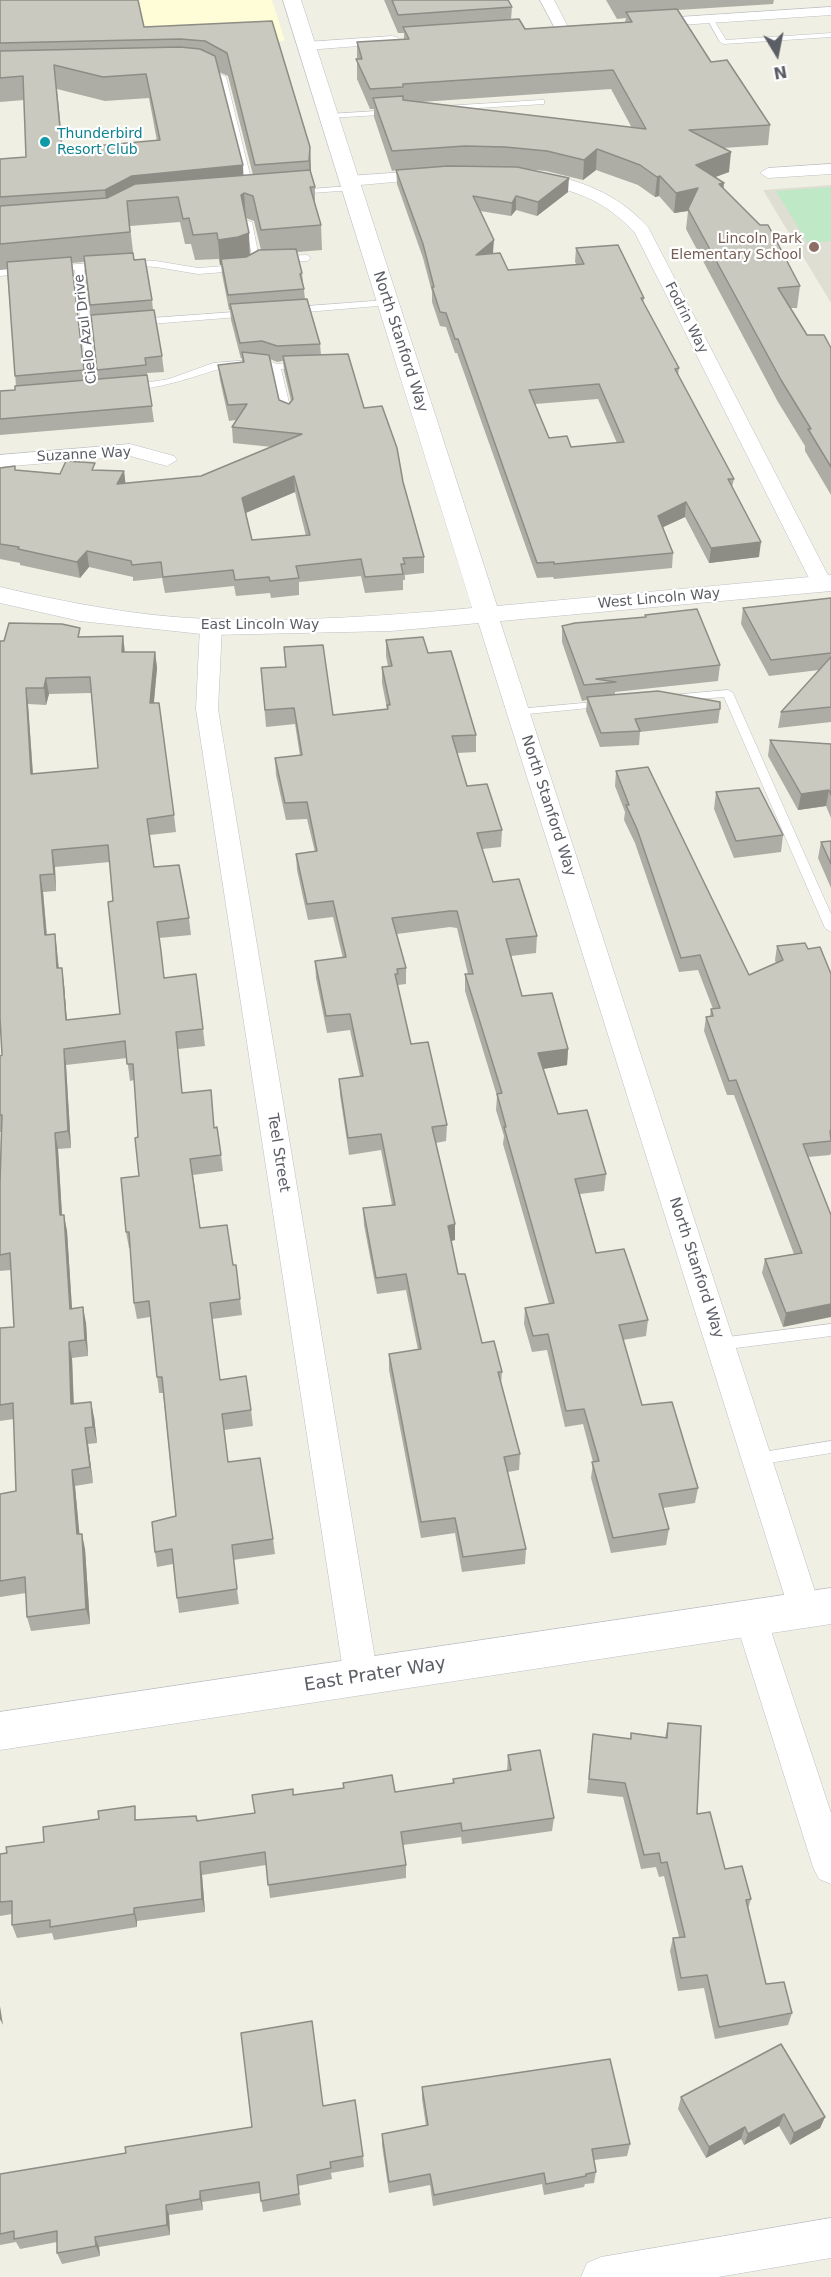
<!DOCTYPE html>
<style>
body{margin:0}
#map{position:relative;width:831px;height:2277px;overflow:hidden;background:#efefe3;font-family:"DejaVu Sans",sans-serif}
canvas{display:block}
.north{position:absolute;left:747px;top:24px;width:60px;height:60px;-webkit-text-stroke:4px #fff;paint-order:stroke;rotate:170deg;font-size:16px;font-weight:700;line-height:24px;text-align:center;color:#5b5e65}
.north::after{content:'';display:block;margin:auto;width:21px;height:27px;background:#5b5e65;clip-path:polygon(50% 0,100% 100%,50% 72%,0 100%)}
</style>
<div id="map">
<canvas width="831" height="2277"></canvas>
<div class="north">N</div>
</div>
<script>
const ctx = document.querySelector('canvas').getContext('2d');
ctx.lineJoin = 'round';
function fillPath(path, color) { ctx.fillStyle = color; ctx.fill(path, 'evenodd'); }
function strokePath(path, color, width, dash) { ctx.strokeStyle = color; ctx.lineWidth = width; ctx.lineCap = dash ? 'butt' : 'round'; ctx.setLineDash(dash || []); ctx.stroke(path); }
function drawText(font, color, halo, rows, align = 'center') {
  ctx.font = font + ' "DejaVu Sans",sans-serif'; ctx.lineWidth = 4.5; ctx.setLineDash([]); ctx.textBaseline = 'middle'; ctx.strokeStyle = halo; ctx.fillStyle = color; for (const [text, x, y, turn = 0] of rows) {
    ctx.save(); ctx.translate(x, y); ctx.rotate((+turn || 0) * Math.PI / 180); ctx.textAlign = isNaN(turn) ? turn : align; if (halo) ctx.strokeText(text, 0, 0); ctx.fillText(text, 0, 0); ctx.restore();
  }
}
fillPath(new Path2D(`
 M138,0H272L285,41L148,50Z`), '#fffdd8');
fillPath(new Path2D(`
 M831,185V303L763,190Z`), '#dfded2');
fillPath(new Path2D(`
 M831,187V241L808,243L776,191Z`), '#bee8c6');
const service = new Path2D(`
 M706,17H712L726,40L831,33V37L724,44L720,42Z
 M204,68H210L226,77L255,195L248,193L219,78L204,72Z
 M541,100H544V104L445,110L441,108L445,106Z
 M393,110L397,112L396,114L329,118L325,116L329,114Z
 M351,186L355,188L354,190L297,194L293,192L297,190Z
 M245,220L252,222L260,263L253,261Z
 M282,256L307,255L311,258L307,261H279V257Z
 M129,260L156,261L198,268L238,265L242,268L238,271L198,274L156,267L126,265L125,263Z
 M103,262L106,263V267L84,269L90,323L110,321L114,324L110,327L90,328L98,391L93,394L88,391L75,270L54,272L50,269L54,266Z
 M26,268L30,271L29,273L0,276V270Z
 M387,300L390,301V305L294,313L290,310L294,307Z
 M248,311L251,312V316L138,325L134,322L138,319Z
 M263,359L277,364L302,362L307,365L302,368L281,369L292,415L290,417L282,415L272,369C240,356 203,376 172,383C159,387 145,388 131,391L126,388L131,385L169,379L213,363Z
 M728,690L733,693L831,914V932L825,928L724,697L672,701L667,698L672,695Z
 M605,701L609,702V706L518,715L512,712L518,709Z
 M831,1324V1336L720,1350L715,1348L713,1344L715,1340L720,1338Z
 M831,1441V1453L757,1465L752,1464L749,1459L752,1454L757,1453Z`);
const minor = new Path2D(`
 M540,0H554L569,29L567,32H557Z
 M831,7V15L649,27L642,23L649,19Z
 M392,36L397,37L399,40L397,43L307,50L300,46L307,42Z
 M831,164V174L768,178L760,173L768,168Z
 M433,170L439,172L441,175L439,178L349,186L341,181L349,176Z
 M534,172C579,179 617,193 648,227L831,581L829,588H815L812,584L635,233C602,197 573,191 528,180L526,177L528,174Z
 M130,444L174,456L177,460L167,466L130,456L0,467V455Z
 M487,609L494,611L498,615L821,1610L816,1620L805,1624L794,1620L789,1610L476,615L480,611Z
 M211,621L218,623L222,627L218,709L378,1677L373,1688L361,1692L349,1688L344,1677L196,709L200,627L204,623Z
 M751,1604L762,1609L767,1619L831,1813V1884L819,1879L813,1867L735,1619L740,1609Z
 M831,2218V2258L718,2277H581L587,2263L601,2257Z`);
const tertiary = new Path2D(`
 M283,0H301L497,606L831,575V591L391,631L211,635L80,621L0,603V587C69,603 141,617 212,619C298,622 386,616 472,608Z`);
const secondary = new Path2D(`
 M831,1588V1624L0,1750V1712Z`);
strokePath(service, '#bdbfc5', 1);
strokePath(minor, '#bdbfc5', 1);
strokePath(tertiary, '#bdbfc5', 1);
strokePath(secondary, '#bec0c7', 1);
fillPath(service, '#fff');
fillPath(minor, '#fff');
fillPath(tertiary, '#fff');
fillPath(secondary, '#fff');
fillPath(new Path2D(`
 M0,0L144,27L272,21L310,147L311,174L315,187V206L321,225L322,250L297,252L302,273L305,299L320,344L321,355L364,408L403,482L424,557V573L405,575V580H403V590L365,593L361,576L299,582V595L271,598L270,593L236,596L234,586L165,593L162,578L133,581V577L89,567L80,578L20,565V563L0,559V468L16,470L60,474L96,470L124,471L125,484L201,476L272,447L233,443L232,427L236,420L229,421L220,380L218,365L242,362V358L241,359L231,320L230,310H229L222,274L221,265H220L219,259L195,260L191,244H185L180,222L130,226L134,260L152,300L153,310L162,356L164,372L147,373L154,422L0,435V391L15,390L16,386L7,269L0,270V159L26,157L24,100L0,102ZM219,72L228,76L253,175H243ZM57,89L105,101L149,98L157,141L63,149ZM246,218L254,221L261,250L250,255ZM84,262L98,379L85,380L72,263ZM270,359L277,362L283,361L284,371L291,401L289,404L279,400ZM295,492L306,536L252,540L246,513Z
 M384,0H508L512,7L511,20L525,29L625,22L626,18L617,19L606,0H774L773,4L678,10L711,62L770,125L768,145L723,148L729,172L715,177L800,286L797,308H791L807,335L831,348V495L805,451V446L778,402L686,229L688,211L674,213L659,196L655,197L638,185L596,170L583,180L546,171L526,169L568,192L537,216L516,210L511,216L480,211L493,254L508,270L577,265L575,262L576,248L644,298L643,303L679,368L678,375L734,479L732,487L759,557L709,563L685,517L663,527L673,553L672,568L554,579L553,577L537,578L457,353H455L446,327L440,326L432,302V292L423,258L397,184L396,170L392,171L374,117V109H370L357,79V42L404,39V33H398ZM611,89L632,128L421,102ZM457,166H465L505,167ZM598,399L617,443L571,447L549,438L535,404Z
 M831,598V722L778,728L781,712L819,670L769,676L741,624L743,608Z
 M645,615L720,665L718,681L615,692V695L720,709L718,723L640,732L639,745L600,747L586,711L587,700L582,701L562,642V626L645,617Z
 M81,637L125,652H155L157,668L154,703L174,815L176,832L150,835L154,867L189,918L191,935L159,938L164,978L203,1029L205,1046L178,1049L182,1093L214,1128L221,1155L223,1171L193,1175L200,1228L233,1265L240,1299L242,1315L212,1319L220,1380L251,1410L253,1426L224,1430L228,1462L273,1539L275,1554L233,1560L239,1604L179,1613L173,1564L157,1567L155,1552L176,1516L163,1393H159L150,1317L137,1319L134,1303L131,1248H129L126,1232L139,1176L138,1137L134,1080L130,1081L127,1058L66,1065L71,1148L58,1149L62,1215L67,1231L72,1308L86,1323L88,1356L72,1358L74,1404L94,1417L97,1443L88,1444L93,1483L75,1486L79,1534L85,1549L90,1624L31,1631L27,1617L26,1593L0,1597V1494L16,1491L14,1419L0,1421V1328L14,1327L11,1270L0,1271V1183L1,1132H0V1056L2,1055L4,641ZM91,693L98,768L33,774L28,704L46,705L49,694ZM110,862L113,901L120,1014L67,1020L64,984L59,968L55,934L47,935L43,892L56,891L55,867Z
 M386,640L428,653L476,735V752L457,753L467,786L502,830L501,847L482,849L493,882L537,936L536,953L511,956L522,996L568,1049L567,1065L543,1069L558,1114L606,1174L604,1191L580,1194L596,1253L648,1320L646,1336L623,1340L642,1405L698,1488L695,1503L663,1508L669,1529L666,1545L611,1553L591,1478L593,1462L583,1424L565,1427L547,1350L532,1352L524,1324L525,1308L549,1304L503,1144L504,1136L496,1110L497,1096L465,991V974H468L457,928L450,927L397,934L406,968V984L398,985V988L411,1044L447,1125L446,1141L436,1143L455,1224V1240L451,1241L458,1274L482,1343L502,1372L501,1384L520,1454L519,1470L508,1472L526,1549L525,1564L462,1572L455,1533L421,1538L389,1370V1354L418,1350L406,1290L377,1294L364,1225L363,1208L392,1205L381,1150L349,1155L340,1095L339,1079L360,1076L350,1030L327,1033L316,978L315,961L343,958L333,917L308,920L297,870L296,854L315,852L307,819L286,820L276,775L275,758L300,756L295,724L266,727L261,668L285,667L284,647L333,715L387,709L382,683V667L388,666L386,656Z
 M770,740L831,744V818L826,806L798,810L768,756Z
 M616,771L749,975L776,964L775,960L777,946L808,949L831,974V1153L830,1155L808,1157L831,1215L783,1327L762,1273L765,1259L794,1254L734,1095H727L704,1031L706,1017L710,1016L711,1009H713L698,970L679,972L635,843L624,820L625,812L615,786Z
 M716,792L783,835L781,852L734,858L714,809Z
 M831,841V888L818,858L821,842Z
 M668,1723L697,1814L725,1869L751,1899L748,1909L766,1984L792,2013L788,2025L715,2039L704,1988L678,1991L670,1951L673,1938L679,1937L664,1876L659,1877L656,1867L641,1869L623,1797L587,1793L593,1734L630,1739L631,1733L665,1737Z
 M508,1755L554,1818L552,1831L462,1844L461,1837L403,1845L406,1865V1878L270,1898L266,1865L202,1875L205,1912L137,1921V1927L54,1940L52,1933L17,1938L12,1925V1914L0,1916V1854L44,1842L138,1820L197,1821L255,1813L294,1795L395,1792L453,1783V1779L507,1771Z
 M422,2087L630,2144L627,2156L594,2160L596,2172L594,2183L585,2184L584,2187L544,2195L542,2184L433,2206L430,2185L389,2193L382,2145V2134L426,2126L422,2099Z
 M681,2097L825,2117L820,2128L790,2145L779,2126L744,2145L741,2139L706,2158L678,2109Z
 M323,2106L363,2156L364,2167L331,2173L332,2179L298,2186L301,2205L263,2212L260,2193L202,2202L203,2210L169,2215L170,2235L99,2247L100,2256L62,2264L57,2253V2242L20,2249L16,2242L0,2245V2174L126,2153L252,2127Z`), '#aeada5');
fillPath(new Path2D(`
 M310,147L311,172L310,186L309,161Z
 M597,149L596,170L583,180L584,160Z
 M731,152L729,172L694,185L696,165Z
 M243,165L244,190L127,201L107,215L105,190L132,176Z
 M660,176L659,196L655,197L657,177Z
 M569,178L568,192L537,216L538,202Z
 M724,183L722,203L719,184Z
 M698,188L688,211L674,213L676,193Z
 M244,193L246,218L241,195Z
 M516,196V210L511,216L512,203Z
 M249,233L250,259H221V265H220L218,240Z
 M494,240L493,253L476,255Z
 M124,471L126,487L117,484Z
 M294,476L295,492L243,514L242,498Z
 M686,502L685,517L657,530L658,516Z
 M761,542L759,557L709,563L711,548Z
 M87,551L89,567L80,578L77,562Z
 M123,636L125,653L122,652Z
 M155,652L157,668L152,720L150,703Z
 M46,678L49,694L46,705L44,688Z
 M26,688L28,704L34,791L31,774Z
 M829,790L826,806L798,810L801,794Z
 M52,850L55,867L56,891L54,874Z
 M40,875L43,892L48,952L45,935Z
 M55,934L57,951L60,985L57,968Z
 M62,968L64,984L68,1037L66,1020Z
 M64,1049L66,1065L71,1148L68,1131Z
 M568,1049L567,1065L537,1070L538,1053Z
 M55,1133L58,1149L63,1232L60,1215Z
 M64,1215L67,1231L73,1325L70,1309Z
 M455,1224V1240L447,1242L448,1226Z
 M831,1304V1317L783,1327L786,1313Z
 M83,1307L86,1323L88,1356L85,1340Z
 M69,1342L72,1358L74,1420L71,1404Z
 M91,1402L94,1417L97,1443L93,1427Z
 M85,1428L88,1444L93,1483L90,1467Z
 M72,1470L75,1486L81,1550L77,1534Z
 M82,1534L85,1549L90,1624L86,1609Z
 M200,1862L202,1875L205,1912L202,1899Z
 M134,1908L137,1921V1927L134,1914Z
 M0,2006L3,2025L0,2019Z
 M784,2114L779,2126L744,2145L748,2134Z
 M825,2117L820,2128L790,2145L794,2133Z
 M745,2127L741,2139L706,2158L709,2147Z
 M200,2191L202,2202L203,2210L200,2199Z
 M166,2205L169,2215L170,2235L167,2225Z
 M95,2237L99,2247L100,2256L96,2246Z`), '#8d8d86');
const building = new Path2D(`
 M0,0H138L144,27L272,21L310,147L309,161L255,165L227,53L205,41L180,39L0,43Z
 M392,0H508L512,7L398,15Z
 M677,9L711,62L727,60L770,125L689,130L731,152L696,165L724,183L719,184L760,225H768L800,286L778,288L807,335H824L831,348V467L808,429H811L781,380L688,209L698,188L676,193L660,176L657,177L640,165L597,149L584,160L547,151L505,147L465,146L392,151L373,98L403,96V100L646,129L613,70L403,84V87L370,89L356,59H362L357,42L409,39L403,27L519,19L525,29L601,24L632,22L626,12Z
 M180,47L200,49L215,56L243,165L132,176L105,190L0,197V159L26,157L23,76L0,78V51ZM54,65L103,77L146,74L160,140L62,149Z
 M448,166L517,167L569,178L538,202L516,196L512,203L473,196L494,240L476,255L500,253L508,270L584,264L576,248L618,245L644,298H641L679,368L675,369L734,479H728L761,542L711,548L686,502L658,516L673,553L554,564V562L537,563L458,339H455L446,313L440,312L432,287H434L423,244L396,170ZM599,384L624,442L571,447L567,436L549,438L529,390Z
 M310,170L315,187H310L321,225L261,230L253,196L244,193L241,195L249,233L238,237L218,240L217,233L193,235L189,218L183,219L178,197L127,201L130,232L0,244V206L107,198L135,184Z
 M296,249L302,273L300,274L304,289L228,295L221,259L246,257L259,250Z
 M133,253L134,260L145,259L152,300L90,305L84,256Z
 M71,257L84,370L15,376L7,262Z
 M307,299L320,344L277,346L262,341L240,343L230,304Z
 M154,310L162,356L145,358L146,365L97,370L91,315Z
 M242,352L269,355L279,400L289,404L293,399L283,356L348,354L364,408L382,406L397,448L403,482L424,557L403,558L405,564H401L403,574L365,577L361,559L296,566L299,578L270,581L269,577L235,580L233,570L163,577L161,562L132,565L131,561L87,551L77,562L18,549L19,547L0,544V468L15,466V470L60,474L66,461L95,463L92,470L124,471L117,484L201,476L302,434L232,427L247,404L228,405L218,365L244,362ZM294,476L310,535L252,540L242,498Z
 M147,375L152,406L0,419V391L15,390V386Z
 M831,598V653L771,660L743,608Z
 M697,609L720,665L596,679L616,682L584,685L562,626L575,623L646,617L645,615Z
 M9,623L62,624L80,628L78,637L123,636L122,652H155L150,703H159L174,815L147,819L154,867L179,865L189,918L157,922L161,951L164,978L196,974L203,1029L176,1032L182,1093L211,1090L214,1128L217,1127L221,1155L190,1159L200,1228L227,1225L233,1265H236L240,1299L210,1303L220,1380L246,1376L251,1410L222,1414L228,1462L260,1458L273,1539L232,1545L237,1589L177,1598L172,1549L155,1552L152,1522L176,1516L162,1377H157L149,1301L134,1303L129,1232H126L121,1178L139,1176L135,1138L138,1137L133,1064H127L125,1041L64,1049L68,1131L55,1133L60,1215H64L70,1309L83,1307L85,1340L69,1342L71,1404L91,1402L93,1427L85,1428L90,1467L72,1470L77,1534H82L86,1609L27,1617L25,1577L0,1581V1494L16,1491L13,1403L0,1405V1328L14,1327L10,1253L0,1255V1183L2,1115H0V1056L2,1055L0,1018V641H4ZM90,677L98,768L31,774L26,688H44L46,678ZM108,845L113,901L108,902L120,1014L66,1020L62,968H57L55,934L45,935L40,875L54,874L52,850Z
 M423,637L428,653L451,651L476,735L452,736L467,786L487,784L502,830L477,833L493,882L519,879L537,936L506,939L522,996L552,993L568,1049L538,1053L558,1114L587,1110L606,1174L575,1179L596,1253L624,1249L648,1320L619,1325L642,1405L672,1402L698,1488L659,1494L669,1529L613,1538L592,1462L599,1461L584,1409L566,1411L548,1334L533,1336L525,1308L554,1303L504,1127H506L497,1094L502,1093L465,974H473L457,911H450L392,918L406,968L397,969L398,974H395L411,1044L428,1042L447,1125L432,1127L455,1224L448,1226L458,1274H465L482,1343L494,1341L502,1372H498L520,1454L504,1457L526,1549L463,1557L455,1518L421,1522L389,1354L421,1349L406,1274L376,1278L363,1208L395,1205L381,1134L348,1138L339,1079L363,1076L350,1014L326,1016L315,961L346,957L333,901L307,904L296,854L317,851L307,802L285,803L275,758L302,755L294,708L265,710L261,668L286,667L284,647L323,645L333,715L388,709L387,705H390L382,667L392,666L386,640Z
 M831,657V707L781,712Z
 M658,691L720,702V709L635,719L640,731L601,733L587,697Z
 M770,740L831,744V795L829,790L801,794Z
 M648,767L749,975L783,960L777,946L805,943L808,949L820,947L831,974V1131H830L831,1141L803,1144L831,1215V1304L786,1313L765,1259L802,1253L736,1080L729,1081L706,1017L713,1016L711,1009L720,1008L700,955L681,958L637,829L626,805H629L616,771Z
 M759,788L783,835L736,841L716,792Z
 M831,841V864L821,842Z
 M668,1723L701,1726L697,1814L710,1812L725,1869L742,1866L751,1899L746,1900L766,1984L784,1982L792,2013L719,2027L707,1975L681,1978L673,1938L685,1937L667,1862L661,1863L659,1853L644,1855L625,1783L589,1779L593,1734L631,1739V1733L667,1738Z
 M540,1750L554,1818L462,1831L461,1823L401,1832L406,1865L268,1885L265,1852L200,1862L202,1899L134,1908V1914L50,1927V1920L12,1925V1901L0,1902V1854L7,1853L6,1847L44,1842L43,1827L99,1819L98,1811L135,1806V1820L196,1816L197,1821L255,1813L252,1795L293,1789V1795L344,1788L343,1783L392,1775L395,1792L454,1783L453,1779L511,1770L508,1755Z
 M312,2021L323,2106L355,2100L363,2156L330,2162L331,2168L297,2175L299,2194L261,2201L259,2182L200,2191V2199L166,2205L167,2225L95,2237L96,2246L57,2253V2231L14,2239V2231L0,2234V2174L126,2153L125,2147L252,2127L241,2033Z
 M781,2044L825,2117L794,2133L784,2114L748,2134L745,2127L709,2147L681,2097Z
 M610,2059L630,2144L592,2149L596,2172L586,2174V2176L546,2184L544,2173L434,2195L430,2174L389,2182L382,2134L428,2125L422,2087Z`);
fillPath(building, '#cac9c0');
strokePath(building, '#8d8d86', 1.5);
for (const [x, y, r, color] of [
 [45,142,6,"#0f9aa8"],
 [814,247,6,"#8d6e63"]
]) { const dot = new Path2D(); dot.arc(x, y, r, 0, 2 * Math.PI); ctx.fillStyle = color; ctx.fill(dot); strokePath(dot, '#fff', 2); }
drawText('14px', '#0d838f', '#fff', [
 ["Thunderbird",57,134],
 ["Resort Club",57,150]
], 'left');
drawText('14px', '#785e54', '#fff', [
 ["Lincoln Park",802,239],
 ["Elementary School",802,255]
], 'right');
drawText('14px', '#5b5e65', '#fff', [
 ["Fodrin Way",686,318,63],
 ["Cielo Azul Drive",86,329,-97],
 ["Suzanne Way",84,455,-3],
 ["West Lincoln Way",659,599,-5],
 ["East Lincoln Way",260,625]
]);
drawText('15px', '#5b5e65', '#fff', [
 ["North Stanford Way",400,342,72],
 ["North Stanford Way",548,806,72],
 ["Teel Street",278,1153,81],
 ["North Stanford Way",696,1268,72]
]);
drawText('18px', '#5b5e65', '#fff', [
 ["East Prater Way",375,1675,-9]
]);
</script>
